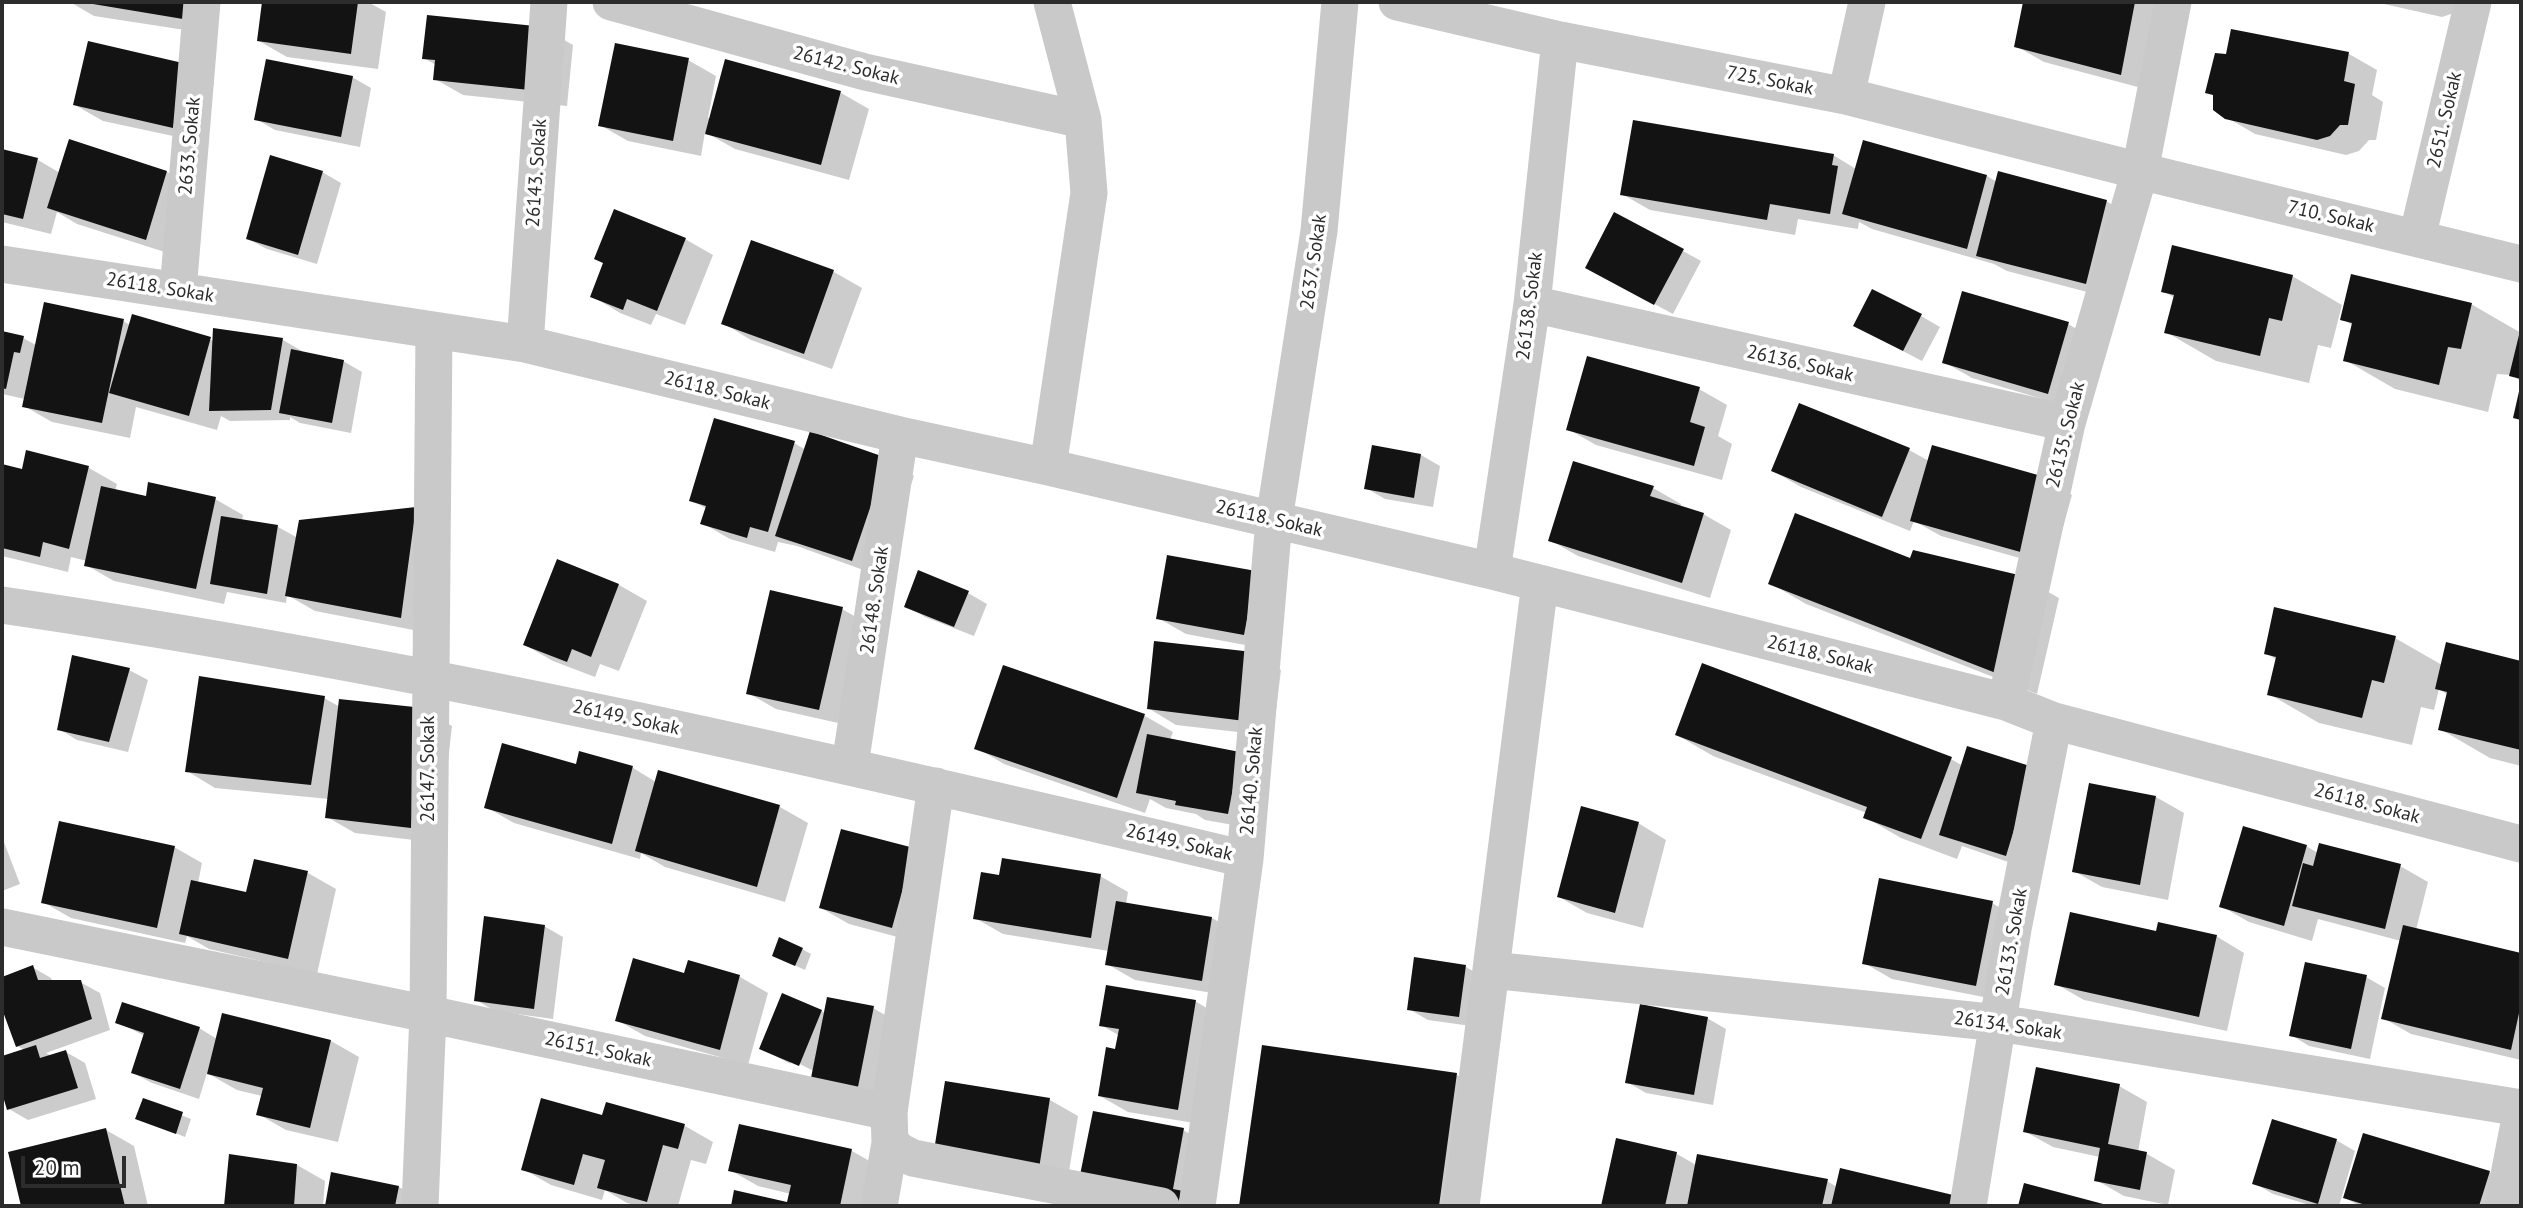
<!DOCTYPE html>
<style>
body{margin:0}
#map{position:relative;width:2523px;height:1208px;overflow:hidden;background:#fff;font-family:"PT Sans",sans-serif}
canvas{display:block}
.frame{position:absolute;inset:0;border:4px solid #2c2c2c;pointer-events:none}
.scale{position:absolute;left:21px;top:1156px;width:105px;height:32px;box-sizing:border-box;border:4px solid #2c2c2c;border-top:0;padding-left:9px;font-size:21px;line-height:24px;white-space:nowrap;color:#2c2c2c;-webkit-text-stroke:5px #fff;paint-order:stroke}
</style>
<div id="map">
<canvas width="2523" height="1208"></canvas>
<div class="frame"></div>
<div class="scale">20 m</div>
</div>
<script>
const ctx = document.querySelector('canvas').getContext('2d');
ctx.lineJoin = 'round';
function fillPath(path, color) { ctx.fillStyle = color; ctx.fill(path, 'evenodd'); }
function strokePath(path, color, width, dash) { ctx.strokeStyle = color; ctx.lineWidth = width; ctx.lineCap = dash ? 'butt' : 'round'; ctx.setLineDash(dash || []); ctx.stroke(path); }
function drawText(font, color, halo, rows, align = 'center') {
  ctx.font = font + ' "PT Sans",sans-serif'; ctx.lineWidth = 7; ctx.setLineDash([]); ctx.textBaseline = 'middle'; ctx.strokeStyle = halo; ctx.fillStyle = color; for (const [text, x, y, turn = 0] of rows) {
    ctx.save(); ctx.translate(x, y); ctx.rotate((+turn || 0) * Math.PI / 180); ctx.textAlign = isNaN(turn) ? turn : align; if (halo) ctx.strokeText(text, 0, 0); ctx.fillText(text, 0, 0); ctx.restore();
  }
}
fillPath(new Path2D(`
 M70,2H215L211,34L94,16Z
 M264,2H368L386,12L378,69L287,57L259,41Z
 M2025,2H2166L2149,90L2044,62L2016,46Z
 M2375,2H2464L2454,13L2442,17Z
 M545,29L573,45L567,106L463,95L435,79L436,65L424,58Z
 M2232,31L2349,54L2377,70L2372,95L2383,102L2376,140H2369L2359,151L2346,155L2255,134L2226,117L2215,96L2207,92L2227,56Z
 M688,60L716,76L708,118L711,119L727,62L841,93L869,109L849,180L735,149L705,132L701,156L628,141L600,125Z
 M186,66L214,82L201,142L103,121L75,105Z
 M352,77L371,88L360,147L275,130L256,119Z
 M70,141L167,172L195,188L174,255L77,224L57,212L51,234L2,222V151L38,160L60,173Z
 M1833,155L1856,169L1987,176L1997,182L2106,201L2134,218L2114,299L2007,271L1994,264L1872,229L1859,222L1858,229L1798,219L1795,235L1650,210L1622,194Z
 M322,172L341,183L317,264L267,249L248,239Z
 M685,239L713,255L685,325L656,314L651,325L620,313L592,296Z
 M752,242L834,272L862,288L832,369L751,340L723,323Z
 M1683,251L1701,261L1673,314L1606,278Z
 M2292,276L2342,305L2331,348L2318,345L2309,383L2216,361L2166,332L2175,298L2163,291Z
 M2471,304L2521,333V381L2511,375L2497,374L2488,412L2395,389L2345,360L2354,326L2342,319Z
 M1921,316L1940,327L1922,361L1874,336Z
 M133,317L214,341V330L283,340L302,351L301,353L343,361L362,372L351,433L300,423L290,417V420L230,421L221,416L217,430L136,407L130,438L52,422L24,406L25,399L2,394V333L23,338L36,345L123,321L130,325Z
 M2068,324L2096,340L2076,409L1972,378L1944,362Z
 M1699,389L1727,405L1718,436L1732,444L1722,480L1596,445L1568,429Z
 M794,443L806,450L886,460L914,476L880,576L797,546L778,542L775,552L730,539L702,523L707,509L691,500Z
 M1373,447L1421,455L1440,466L1433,507L1385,499L1366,488Z
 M1909,450L1929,461L2044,479L2072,495L2052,567L1941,536L1914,521L1910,531L1801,487L1773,471Z
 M2,466L23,471L89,468L117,484L115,491L147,498L215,499L243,515L242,521L278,527L298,538L416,509L429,633L315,611L287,595L286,603L227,592L224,604L114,581L86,565L87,561L71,557L68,572L2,556Z
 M1653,488L1681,504L1680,507L1703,514L1731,530L1710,598L1578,556L1550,540Z
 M1911,560L2023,578L2059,598L2037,694L1806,604L1770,583Z
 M558,561L619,585L647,601L619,671L600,664L595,677L553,661L525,645Z
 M1255,572L1272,650L1186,634L1158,618Z
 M968,593L987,604L974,636L925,617L906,606Z
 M842,609L870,625L847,725L776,709L748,693Z
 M2395,638L2442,665L2447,645L2521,662V766L2490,758L2440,729L2448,695L2439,689L2434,710L2421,707L2412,745L2319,723L2269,694L2277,660L2266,653Z
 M1253,654L1281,670L1273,736L1176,725L1148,708Z
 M1004,668L1145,716L1173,732L1170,740L1239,754L1256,829L1205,820L1196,814L1166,808L1150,799L1145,813L1004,764L977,748Z
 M129,670L148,680L128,752L77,740L59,729Z
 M324,698L340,707L424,710L452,726L439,843L355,833L327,817L329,799L215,788L187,771Z
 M1677,735L1951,759L1963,766L2032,768L2034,871L1962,846L1957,859L1901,838L1865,817L1867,813L1713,756Z
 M581,753L633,768L656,782L659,773L780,807L808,823L785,902L665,867L641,853L640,859L514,823L486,807L577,766Z
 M2090,785L2156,797L2184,813L2168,900L2102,887L2074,871Z
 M1638,823L1666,840L1643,928L1587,913L1559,897Z
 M2,837L20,884L2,891Z
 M2306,846L2318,853L2400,866L2428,882L2416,930L2521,955V1060L2411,1034L2383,1018L2401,941L2318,919L2312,941L2249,922L2221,906Z
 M174,847L202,863L198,883L247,894L255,861L308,873L336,889L317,974L209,949L187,936L185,943L71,918L43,902Z
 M941,866L920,943L849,924L821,908Z
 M1100,876L1128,892L1126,904L1212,918L1240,934L1230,996L1135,980L1107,964L1109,951L1003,934L975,918L1000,877Z
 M1992,903L2020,919L2004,1001L1892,979L1864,963Z
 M544,926L563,937L553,1019L495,1011L476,1000Z
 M2216,936L2244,953L2227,1031L2084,1000L2056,984Z
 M802,949L811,954L805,970L783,960Z
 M1416,959L1466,967L1485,978L1478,1027L1428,1020L1409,1009Z
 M689,963L740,977L768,993L748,1065L645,1036L617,1020L686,975Z
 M32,967L51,978L53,982H80L100,993L110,1030L46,1053L52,1056L66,1052L85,1063L96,1099L28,1120L9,1109L2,1087V1058L25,1050L17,1046L2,1004V978Z
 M2366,977L2385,988L2370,1059L2309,1046L2291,1035Z
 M1195,1001L1223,1018L1206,1125L1128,1112L1100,1096L1117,1051L1120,1036L1101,1025Z
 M873,1008L892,1019L875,1102L792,1060L790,1063L793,1065L761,1049L821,1011L825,1013Z
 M223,1015L331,1041L359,1057L338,1142L286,1130L258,1114L262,1096L237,1090L207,1073L199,1099L152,1083L133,1073L145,1036L117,1022L199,1028L217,1039Z
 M1707,1018L1726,1029L1713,1105L1646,1093L1627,1082Z
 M1263,1047L1457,1075L1466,1080L1448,1206H1241Z
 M2119,1086L2147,1102L2138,1152L2147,1154L2175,1170L2168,1205L2124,1196L2096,1180L2100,1157L2053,1147L2024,1131Z
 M144,1100L191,1119L185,1137L137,1118Z
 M1050,1100L1078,1116L1066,1190L963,1172Z
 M603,1117L685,1126L713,1142L706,1164L691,1160L678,1206H639L627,1203L605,1190L602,1200L551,1185L523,1169Z
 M740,1126L852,1151L880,1167L871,1206H732L735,1192L788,1204L791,1194L758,1186L730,1170Z
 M106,1130L134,1146L148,1206H23L10,1153Z
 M1183,1130L1211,1146L1206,1206H1158Z
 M1617,1140L1677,1154L1696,1165L1827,1181L1837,1187L1968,1206H1603Z
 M2336,1140L2355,1151L2339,1206H2313L2273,1194L2254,1183Z
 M230,1156L297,1165L325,1181L323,1206H226Z
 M2489,1172L2517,1189L2512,1206H2360L2345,1198Z
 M333,1174L399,1187L427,1204L426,1206H326Z`), '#0003');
fillPath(new Path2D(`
 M81,2H185L183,19Z
 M262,2H358L351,54L257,41Z
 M2023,2H2135L2121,75L2014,47Z
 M427,15L545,27L539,91L433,80L435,60L422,59Z
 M2231,29L2349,52L2344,81L2355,84L2348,125H2340L2330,136L2317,140L2225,119L2213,110V95L2205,93L2215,53L2226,54Z
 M88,41L187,64L173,128L73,105Z
 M615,43L689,58L673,141L598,126Z
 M266,59L353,76L341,137L254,120Z
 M725,59L841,91L821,165L705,134Z
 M1633,120L1834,154L1832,165L1838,166L1830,214L1770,204L1767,220L1620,195Z
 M69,139L167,171L146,240L47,208Z
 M1863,140L1987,175L1967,249L1842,214Z
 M2,149L38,158L23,219L2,214Z
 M270,155L323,171L298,255L246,239Z
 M1998,171L2107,200L2086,284L1976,256Z
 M614,209L686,238L657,311L627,299L623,310L590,297L603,263L594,259Z
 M1614,212L1684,249L1654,305L1585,268Z
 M751,240L834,270L804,354L721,324Z
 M2172,245L2293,275L2282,321L2269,318L2260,356L2164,333L2174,295L2161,292Z
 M2351,274L2472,303L2461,349L2448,347L2439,385L2343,361L2352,323L2340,320Z
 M1872,289L1922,314L1903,351L1853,326Z
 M1962,291L2069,322L2048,394L1942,363Z
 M44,302L124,319L102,423L22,407Z
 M132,314L211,337L189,416L109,393Z
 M213,328L283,338L271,410L209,411Z
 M2,331L24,336L20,353L14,352L6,389L2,388Z
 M2520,331H2521V379L2509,376Z
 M291,349L344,360L332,423L279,413Z
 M1587,356L1700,387L1690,422L1705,427L1694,466L1566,430Z
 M2520,387H2521V420L2513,418Z
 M1799,403L1910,448L1882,517L1771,471Z
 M714,418L795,441L768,532L750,527L747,538L700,524L706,506L689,501Z
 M810,431L887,458L852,561L775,536Z
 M1372,445L1421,454L1414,498L1364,489Z
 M1932,445L2045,477L2024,553L1910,521Z
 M26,450L89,466L69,549L43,542L40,557L2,548V464L22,469Z
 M1573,461L1654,486L1650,496L1704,513L1682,583L1548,541Z
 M148,482L216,497L196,589L84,566L101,486L146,496Z
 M416,507L401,618L285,596L299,520Z
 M1795,513L1910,558L1913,550L2023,576L2001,675L1768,584Z
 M221,516L278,525L267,594L210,584Z
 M1167,555L1256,571L1244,635L1156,619Z
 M557,559L619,584L591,657L572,649L567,662L523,645Z
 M918,570L969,591L954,627L904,607Z
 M770,590L843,607L819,710L746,694Z
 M2274,607L2396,636L2384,683L2372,680L2362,718L2267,695L2276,657L2264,654Z
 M1154,641L1253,652L1245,721L1147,709Z
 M2446,642L2521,661V750L2438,730L2447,692L2435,689Z
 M72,655L130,668L109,742L57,730Z
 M1702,663L1952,757L1921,839L1863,818L1867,807L1675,735Z
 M1003,665L1145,714L1117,798L974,749Z
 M199,676L325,696L311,785L185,772Z
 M339,699L424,708L411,828L325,818Z
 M1147,734L1240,752L1228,814L1175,805L1176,801L1136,793Z
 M502,743L576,764L579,751L633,766L612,844L484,808Z
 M1967,746L2033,767L2006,856L1939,835Z
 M658,770L780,805L757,887L635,851Z
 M2089,783L2156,796L2140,885L2072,872Z
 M1581,806L1639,822L1615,913L1557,897Z
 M59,821L175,846L157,928L41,903Z
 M2243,826L2307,845L2284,926L2219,907Z
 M841,829L914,848L892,928L819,908Z
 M2319,843L2401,864L2385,929L2292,906L2303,863L2313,866Z
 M1002,858L1101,874L1091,938L973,919L981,872L999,875Z
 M254,859L308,871L288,959L179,934L191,880L246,892Z
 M1879,878L1993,901L1976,986L1862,964Z
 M1116,901L1212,917L1202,981L1105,965Z
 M2070,912L2156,931L2158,922L2217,935L2199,1017L2054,985Z
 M484,916L545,925L534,1009L474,1001Z
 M2403,925L2521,953V1004L2511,1050L2381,1019Z
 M779,937L803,948L795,966L772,956Z
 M1414,957L1466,965L1459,1017L1407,1010Z
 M633,958L684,973L688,960L740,975L720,1050L615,1021Z
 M2305,962L2367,975L2351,1049L2289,1036Z
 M33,965L38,980H81L92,1019L16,1047L2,1009V977Z
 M1106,985L1196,1000L1178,1110L1098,1096L1106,1047L1115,1049L1119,1029L1099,1026Z
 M782,993L822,1010L799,1066L759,1049Z
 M827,997L874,1006L857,1092L810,1083Z
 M122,1002L200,1027L180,1089L131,1073L144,1033L115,1023Z
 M1640,1004L1708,1017L1694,1095L1625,1083Z
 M222,1013L331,1040L310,1128L256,1115L263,1088L207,1074Z
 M36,1045L40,1058L66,1050L78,1088L7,1110L2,1093V1056Z
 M1262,1045L1457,1073L1439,1206H1239Z
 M2036,1067L2120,1084L2108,1144L2147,1152L2140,1190L2094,1181L2100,1148L2023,1132Z
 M945,1081L1050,1098L1038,1175L933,1157Z
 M143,1098L183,1112L176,1134L135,1119Z
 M541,1098L602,1115L606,1102L685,1124L678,1149L663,1145L647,1202L597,1188L605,1160L583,1154L574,1185L521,1170Z
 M1093,1111L1184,1128L1173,1189L1183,1191L1178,1202L1079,1180Z
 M2272,1119L2337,1139L2318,1204L2252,1184Z
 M739,1124L852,1149L840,1206H731L734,1190L787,1202L791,1185L728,1171Z
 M106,1128L125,1206H21L8,1152Z
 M2363,1133L2490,1171L2479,1206H2369L2343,1198Z
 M1616,1138L1677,1152L1665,1206H1601Z
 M229,1154L297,1164L294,1206H224Z
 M1697,1154L1828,1179L1822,1206H1687Z
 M1840,1168L1953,1195L1950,1206H1831Z
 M331,1172L399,1186L395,1206H325Z
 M2024,1183L2107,1205V1206H2018Z`), '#131313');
strokePath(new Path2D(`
 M611,2L865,72L1083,120
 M1397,2L1560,40L1846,96L2140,171L2521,264
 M1846,96L1867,2
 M2417,238L2473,2
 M2,264L525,344L900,435L1048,467L1492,571L2006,702L2054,721L2521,844
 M178,291L202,2
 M1532,304L2067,423
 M525,344L549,2
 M1048,467L1089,193L1083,120L1052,2
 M1492,571L1532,304L1560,40
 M2,605C421,666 833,761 1245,859
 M2006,702L2067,423L2140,171L2173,2
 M850,765L900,435
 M2,927L428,1014L889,1112L890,1143L901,1152L913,1158L1161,1206
 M1491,970L1999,1023L2521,1108
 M889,1112L936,786
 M420,1206L428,1014L434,331
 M879,1206L890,1143
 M1197,1206L1245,859L1274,520L1319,231L1340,2
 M1461,1206L1540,583
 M1968,1206L2013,929L2054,721
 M2503,1206L2521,1113`), '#c9c9c9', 37);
drawText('19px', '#2c2c2c', '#fff', [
 ["26142. Sokak",846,66,14],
 ["725. Sokak",1770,81,11],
 ["2651. Sokak",2445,120,-77],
 ["2633. Sokak",190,146,-85],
 ["26143. Sokak",537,173,-86],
 ["710. Sokak",2331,217,13],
 ["2637. Sokak",1314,262,-82],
 ["26118. Sokak",160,288,9],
 ["26138. Sokak",1530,306,-83],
 ["26136. Sokak",1800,364,13],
 ["26118. Sokak",717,391,14],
 ["26135. Sokak",2066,435,-76],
 ["26118. Sokak",1269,519,13],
 ["26148. Sokak",875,600,-82],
 ["26118. Sokak",1820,655,14],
 ["26149. Sokak",626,718,12],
 ["26147. Sokak",429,769,-90],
 ["26140. Sokak",1252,781,-85],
 ["26118. Sokak",2367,804,15],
 ["26149. Sokak",1179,843,13],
 ["26133. Sokak",2012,942,-80],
 ["26134. Sokak",2008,1026,8],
 ["26151. Sokak",598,1050,12]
]);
</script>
